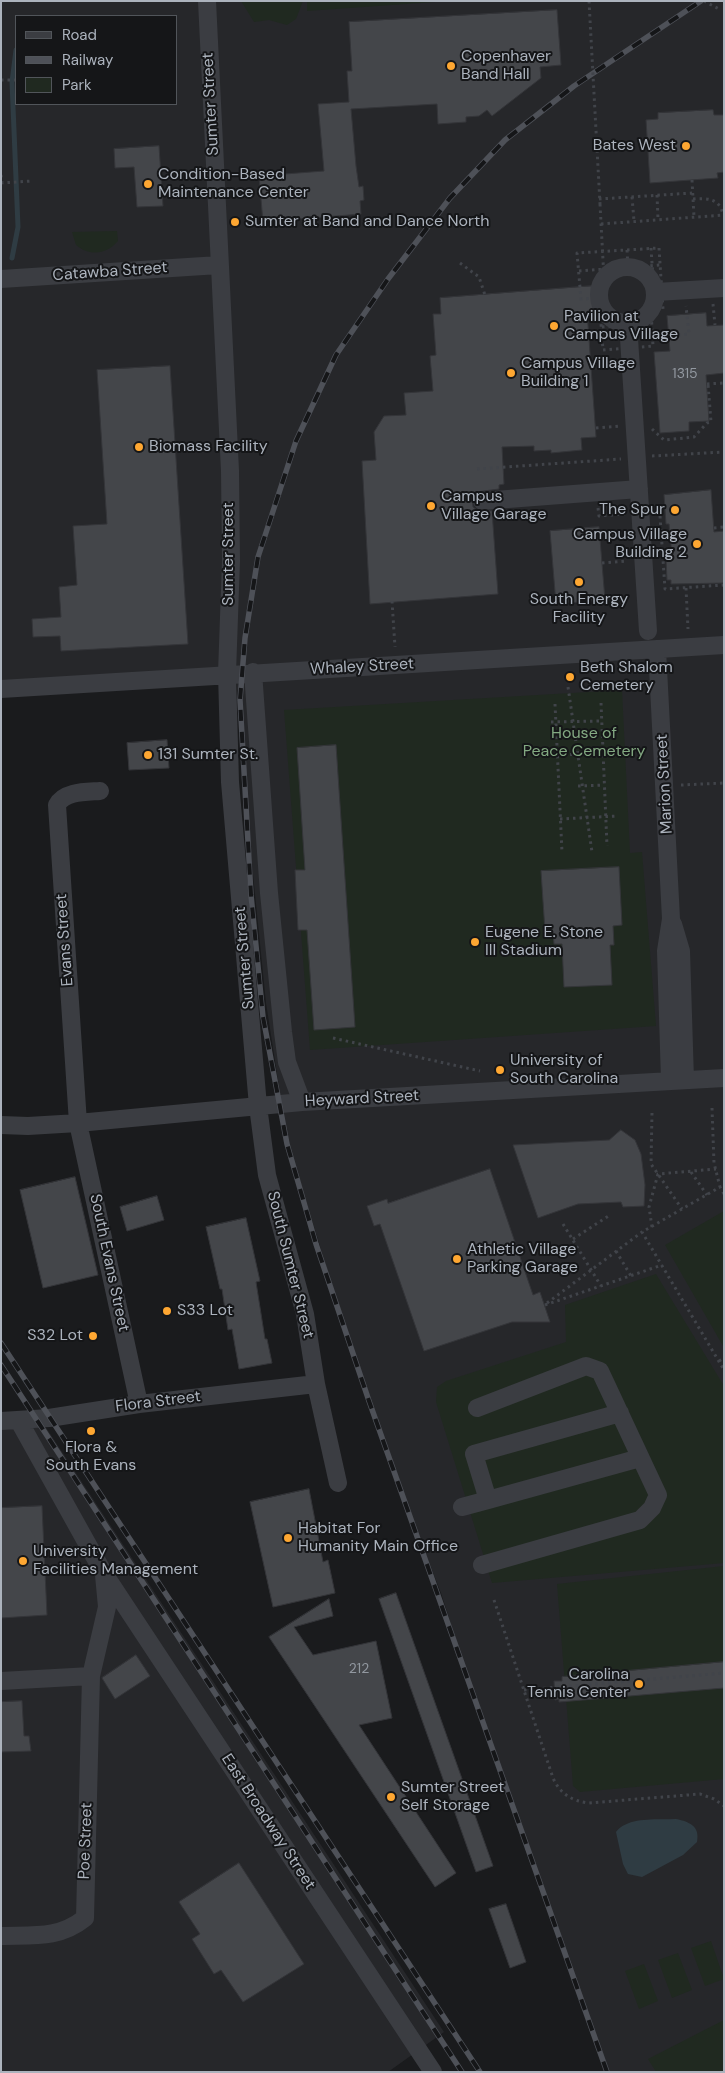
<!DOCTYPE html>
<style>
body{margin:0}
#map{position:relative;width:725px;height:2073px;overflow:hidden;background:#1a1b1d;font-family:"DM Sans",sans-serif}
canvas{display:block}
.frame{position:absolute;inset:0;border:2px solid #acb3bd;pointer-events:none}
.legend{position:absolute;left:15px;top:15px;width:162px;height:90px;box-sizing:border-box;background:#151618;border:1px solid #51555a;margin:0;padding:6px 9px;list-style:none;font-size:15px;color:#acb3bd}
.legend li{display:flex;align-items:center;gap:10px;height:25px}
.legend b{width:25px;border:1px solid #51555a}
</style>
<div id="map">
<canvas width="725" height="2073"></canvas>
<div class="frame"></div>
<ul class="legend">
<li><b style="height:6px;background:#3b3d42"></b>Road</li>
<li><b style="height:6px;background:#4e5158"></b>Railway</li>
<li><b style="height:14px;background:#202920"></b>Park</li>
</ul>
</div>
<script>
const ctx = document.querySelector('canvas').getContext('2d');
ctx.lineJoin = 'round';
function fillPath(path, color) { ctx.fillStyle = color; ctx.fill(path, 'evenodd'); }
function strokePath(path, color, width, dash) { ctx.strokeStyle = color; ctx.lineWidth = width; ctx.lineCap = dash ? 'butt' : 'round'; ctx.setLineDash(dash || []); ctx.stroke(path); }
function drawText(font, color, halo, rows, align = 'center') {
  ctx.font = font + ' "DM Sans",sans-serif'; ctx.lineWidth = 4; ctx.setLineDash([]); ctx.textBaseline = 'middle'; ctx.strokeStyle = halo; ctx.fillStyle = color; for (const [text, x, y, turn = 0] of rows) {
    ctx.save(); ctx.translate(x, y); ctx.rotate((+turn || 0) * Math.PI / 180); ctx.textAlign = isNaN(turn) ? turn : align; if (halo) ctx.strokeText(text, 0, 0); ctx.fillText(text, 0, 0); ctx.restore();
  }
}
fillPath(new Path2D(`
 M1,1H724V2072H609L500,1777L441,1593L373,1420L287,1138L266,1003L241,755L236,672L1,683ZM16,16H176V104H16Z
 M41,1420L444,2032L388,2072H1V1422Z`), '#26272a');
fillPath(new Path2D(`
 M241,1H303L296,19L287,25L269,20L254,22Z
 M307,1H449L307,11Z
 M117,231L118,241C107,254 90,257 76,245L72,232Z
 M622,690L630,853L642,852L656,1026L310,1050L284,710Z
 M724,1211V1345L723,1346L665,1245Z
 M656,1274L724,1386V1563L492,1583L436,1402L437,1387L446,1381L566,1342L565,1305Z
 M724,1566V1779L580,1792L573,1786L557,1584Z
 M711,1941L724,1979L705,1986L691,1948Z
 M678,1953L692,1990L672,1998L658,1960Z
 M644,1964L658,2001L639,2009L625,1971Z
 M724,2020V2072H656L648,2059Z`), '#202920');
fillPath(new Path2D(`
 M676,1819C690,1822 700,1826 697,1842L683,1855L642,1877L628,1874L623,1864L616,1832C628,1816 658,1820 676,1819Z`), '#2f3c43');
strokePath(new Path2D(`
 M12,258L18,227L12,82L16,50`), '#2f3c43', 5);
const building = new Path2D(`
 M557,10L561,65L540,67L541,78L492,116L487,110L479,116L466,117V122L438,124L437,104L351,109L356,166L359,187L363,186L364,200L360,201L361,214L263,222L259,176L324,171L318,104L349,102L347,71H352L349,22Z
 M713,110L714,115H724V172L717,173L718,178L650,183L646,120L658,119V113Z
 M159,146L163,206L137,207L134,167L115,168L114,149Z
 M593,286L595,311H587L596,437L581,438L582,450L551,453V450L534,451V446L502,447L504,484L499,485V489L476,492L472,497L473,507L477,510L492,511L498,594L370,604L362,461L376,460L374,432L384,416L406,415L404,393L433,391L430,356L436,355L433,314H441L440,298Z
 M706,313L707,326L724,325V373L706,375L709,421L689,422V431L660,433L654,352L670,351L667,316Z
 M170,366L188,644L61,651L60,636L33,637L32,619L61,617L59,587L77,585L73,526L107,524L97,370Z
 M711,490L714,532L724,531V583L671,584V580H667L666,560H669V556H672L669,524H666L664,495Z
 M599,527L605,600L556,604L550,531Z
 M167,740L169,768L129,770L127,743Z
 M336,745L355,1027L314,1030L307,930H298L296,891L295,870H305L297,748Z
 M619,867L622,925L613,926L614,945H610L612,985L564,987L562,944H554L553,931H545L541,871Z
 M621,1130L635,1140L641,1154L645,1185L644,1206L623,1207L621,1202L578,1204L538,1218L513,1145L609,1140Z
 M490,1169L533,1295L540,1292L550,1322H512L424,1351L380,1224L374,1226L367,1206L387,1199L388,1203Z
 M75,1177L98,1275L43,1288L20,1190Z
 M157,1196L164,1220L127,1231L120,1207Z
 M246,1218L260,1281L256,1282L265,1339H267L272,1363L239,1369L232,1329L228,1330L222,1289H220L206,1227Z
 M309,1489L323,1562L328,1560L335,1593L273,1607L250,1502Z
 M42,1506L47,1615L1,1618V1508Z
 M396,1593L493,1866L476,1872L379,1599Z
 M329,1599L333,1616L294,1627L313,1655L376,1641L392,1718L359,1725L456,1873L435,1887L269,1637Z
 M136,1655L150,1676L115,1699L102,1678Z
 M724,1662V1688L559,1702V1699L555,1700L554,1681H562V1677Z
 M22,1701L24,1736H29L31,1751L1,1752V1702Z
 M239,1863L304,1964L243,2002L221,1970L214,1974L192,1939L200,1934L179,1902Z
 M506,1904L526,1962L510,1968L489,1909Z`);
fillPath(building, '#44464a');
strokePath(building, '#343539', 1);
strokePath(new Path2D(`
 M704,1L719,9
 M1,80H16
 M1,175L2,183
 M692,180L694,217
 M1,183L32,181
 M657,195L658,219
 M632,197L634,221
 M599,199L692,193
 M693,199C707,198 720,198 723,215
 M600,204L604,279
 M601,224L724,215
 M651,248L653,278
 M659,248L663,309L651,311L653,346L603,350L599,298L581,299L577,253Z
 M627,250L628,267
 M460,263L479,277L485,295
 M579,271L660,265
 M713,304L715,325
 M602,327L614,326
 M652,337L689,334L686,306
 M707,384L724,383
 M596,428L620,426
 M652,429L664,440L694,437L707,423L711,422L708,384
 M652,456L724,452
 M477,469L621,459
 M598,508L599,516L625,514
 M660,516L665,589L724,585
 M714,528L724,527
 M600,535L626,533
 M602,563L627,561
 M686,588L688,629
 M392,601L395,647
 M568,687L592,852
 M601,703L607,846
 M555,704L562,852
 M551,722L602,721
 M557,755L615,753
 M681,785L724,783
 M578,786L604,785
 M560,819L617,816
 M333,1038L480,1071
 M712,1108L714,1163L720,1187
 M652,1113L651,1164L682,1209
 M691,1172L707,1195
 M724,1194L720,1187L642,1232L724,1370
 M563,1224L601,1286
 M652,1227L649,1207L658,1174L716,1169
 M573,1239L610,1215
 M616,1251L631,1276
 M547,1303L642,1232
 M545,1305L662,1265
 M719,1361L724,1358
 M494,1600L553,1778C560,1794 572,1801 589,1803L700,1794L714,1799L724,1806
 M524,1690L724,1673`), '#41444a', 3, [2.5, 4]);
strokePath(new Path2D(`
 M207,1L230,471L231,561L227,673L230,782L258,1106L267,1175L305,1314L316,1384L338,1483
 M599 295a28 28 0 1 1 56 0a28 28 0 1 1-56 0Z
 M1,279L219,265
 M656,292L724,288
 M628,323L648,631
 M482,501L639,489
 M657,649L671,919L666,951L670,1081
 M253,672L269,893L283,1032L287,1062L302,1102
 M1,689L724,645
 M100,791C87,792 64,791 57,805L78,1123L139,1404
 M673,924L681,951L685,1080
 M1,1125L28,1126L78,1123L302,1102L724,1078
 M477,1408L586,1366L600,1371L658,1495L652,1508L640,1520L482,1565
 M620,1413L474,1454L488,1500L640,1458
 M1,1421L49,1418L139,1404L316,1384
 M19,1421L103,1572L433,2072
 M462,1507L488,1500
 M1,1681L91,1676
 M1,1936C33,1935 59,1939 85,1918L91,1676L107,1607L104,1575`), '#3b3d42', 18);
const rail = new Path2D(`
 M1,1343L480,2072
 M1,1365L462,2072
 M607,2072L369,1401L316,1244L287,1144L263,1017L251,895L240,700L245,638L258,557L296,441L336,355L388,279L450,198L505,140L574,86L701,1`);
strokePath(rail, '#4e5158', 5.5);
strokePath(rail, '#151618', 4, [11]);
strokePath(new Path2D(`
 M589,1L600,204`), '#41444a', 3, [2.5, 4]);
for (const [x, y, r, color] of [
 [451,66,5,"#fea732"],
 [686,146,5,"#fea732"],
 [148,184,5,"#fea732"],
 [235,222,5,"#fea732"],
 [554,326,5,"#fea732"],
 [511,373,5,"#fea732"],
 [139,447,5,"#fea732"],
 [431,506,5,"#fea732"],
 [675,510,5,"#fea732"],
 [697,544,5,"#fea732"],
 [579,582,5,"#fea732"],
 [570,677,5,"#fea732"],
 [148,755,5,"#fea732"],
 [475,942,5,"#fea732"],
 [500,1070,5,"#fea732"],
 [457,1259,5,"#fea732"],
 [167,1311,5,"#fea732"],
 [93,1336,5,"#fea732"],
 [91,1431,5,"#fea732"],
 [288,1538,5,"#fea732"],
 [23,1561,5,"#fea732"],
 [639,1684,5,"#fea732"],
 [391,1797,5,"#fea732"]
]) { const dot = new Path2D(); dot.arc(x, y, r, 0, 2 * Math.PI); ctx.fillStyle = color; ctx.fill(dot); strokePath(dot, '#151618', 2); }
drawText('14px', '#9298a0', null, [
 ["1315",685,374],
 ["212",359,1669]
]);
drawText('16px', '#acb3bd', '#151618', [
 ["Copenhaver",461,57],
 ["Band Hall",461,75],
 ["Bates West",676,146,"right"],
 ["Condition-Based",158,175],
 ["Maintenance Center",158,193],
 ["Sumter at Band and Dance North",245,222],
 ["Pavilion at",564,317],
 ["Campus Village",564,335],
 ["Campus Village",521,364],
 ["Building 1",521,382],
 ["Biomass Facility",149,447],
 ["Campus",441,497],
 ["Village Garage",441,515],
 ["The Spur",665,510,"right"],
 ["Campus Village",687,535,"right"],
 ["Building 2",687,553,"right"],
 ["South Energy",579,600,"center"],
 ["Facility",579,618,"center"],
 ["Beth Shalom",580,668],
 ["Cemetery",580,686],
 ["131 Sumter St.",158,755],
 ["Eugene E. Stone",485,933],
 ["III Stadium",485,951],
 ["University of",510,1061],
 ["South Carolina",510,1079],
 ["Athletic Village",467,1250],
 ["Parking Garage",467,1268],
 ["S33 Lot",177,1311],
 ["S32 Lot",83,1336,"right"],
 ["Flora &",91,1448,"center"],
 ["South Evans",91,1466,"center"],
 ["Habitat For",298,1529],
 ["Humanity Main Office",298,1547],
 ["University",33,1552],
 ["Facilities Management",33,1570],
 ["Carolina",629,1675,"right"],
 ["Tennis Center",629,1693,"right"],
 ["Sumter Street",401,1788],
 ["Self Storage",401,1806]
], 'left');
drawText('16px', '#acb3bd', '#151618', [
 ["Sumter Street",211,104,-93],
 ["Catawba Street",110,272,-4],
 ["Sumter Street",229,554,-90],
 ["Whaley Street",362,667,-3],
 ["Marion Street",665,784,-93],
 ["Evans Street",65,940,-94],
 ["Sumter Street",245,958,-95],
 ["Heyward Street",362,1099,-3],
 ["South Evans Street",109,1263,78],
 ["South Sumter Street",290,1265,76],
 ["Flora Street",158,1402,-7],
 ["East Broadway Street",268,1822,57],
 ["Poe Street",86,1841,-88]
]);
drawText('16px', '#83a982', '#151618', [
 ["House of",584,734],
 ["Peace Cemetery",584,752]
]);
</script>
